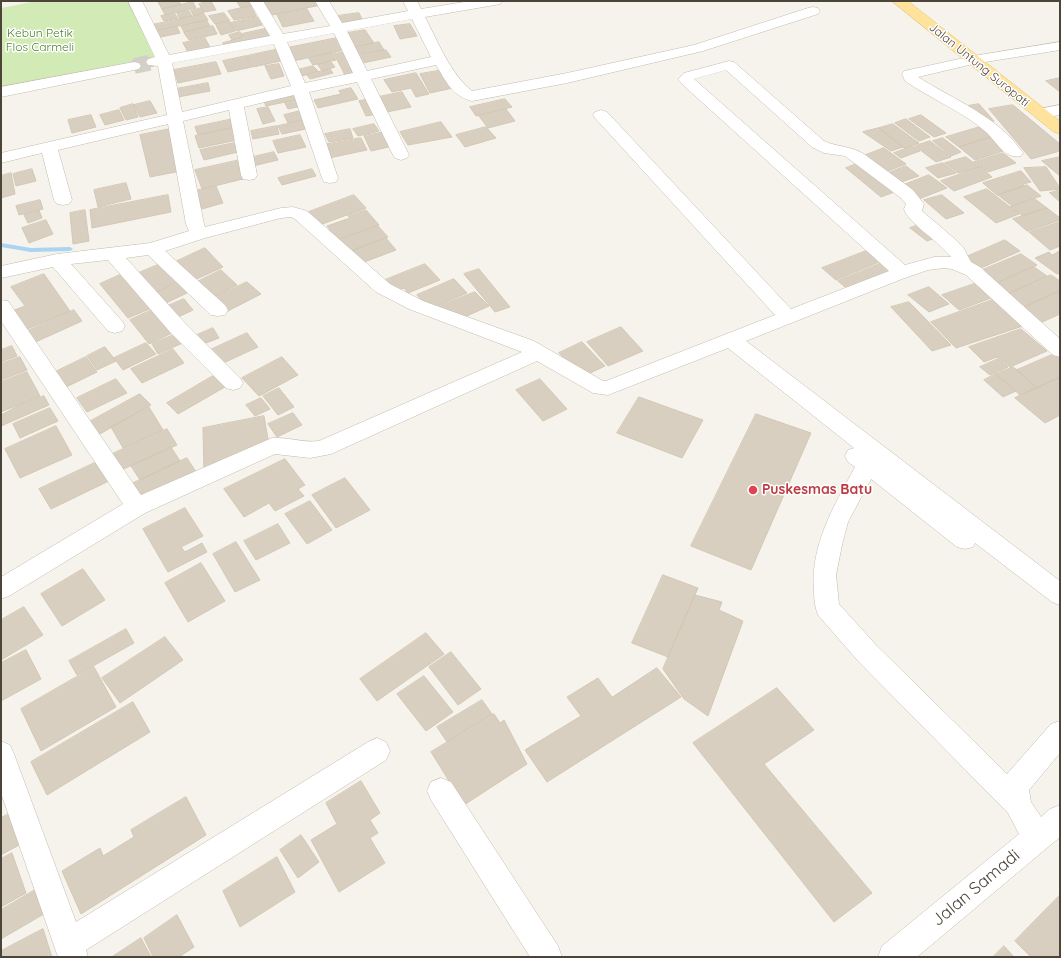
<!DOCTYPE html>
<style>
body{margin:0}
#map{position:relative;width:1061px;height:958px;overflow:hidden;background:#f6f3ec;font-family:Quicksand,sans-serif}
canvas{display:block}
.frame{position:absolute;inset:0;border:2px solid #4b4439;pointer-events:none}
</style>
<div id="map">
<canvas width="1061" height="958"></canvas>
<div class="frame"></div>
</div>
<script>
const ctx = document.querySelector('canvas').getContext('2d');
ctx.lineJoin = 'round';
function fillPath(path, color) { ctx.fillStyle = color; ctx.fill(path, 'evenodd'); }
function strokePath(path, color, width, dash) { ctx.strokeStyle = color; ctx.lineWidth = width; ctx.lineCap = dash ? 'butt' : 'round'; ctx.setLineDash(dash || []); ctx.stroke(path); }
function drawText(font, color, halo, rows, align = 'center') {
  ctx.font = font + ' Quicksand,sans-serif'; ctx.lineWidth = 3; ctx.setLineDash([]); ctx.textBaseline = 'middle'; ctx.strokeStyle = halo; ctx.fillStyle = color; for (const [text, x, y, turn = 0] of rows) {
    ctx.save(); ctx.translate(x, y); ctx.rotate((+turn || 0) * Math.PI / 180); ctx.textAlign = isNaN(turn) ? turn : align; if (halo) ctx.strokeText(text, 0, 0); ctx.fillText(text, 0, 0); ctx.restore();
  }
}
fillPath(new Path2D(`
 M37,1H131L156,57L1,87V8Z`), '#d2eab5');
fillPath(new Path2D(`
 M1,243L31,248L70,247L73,249L70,251L31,252L1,247Z`), '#a9d4f2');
const building = new Path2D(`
 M162,1H179L181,5L162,9L158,2Z
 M211,1L216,10L204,12L199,4Z
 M243,1H253L255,5L241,8L237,2Z
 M271,1H318L321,5L272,15L264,2Z
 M193,2L196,8L165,15L162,9Z
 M251,6L256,16L234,20L228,11Z
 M201,8L204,13L194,16L191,11Z
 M307,9L314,21L283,27L277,15Z
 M189,11L192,16L180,19L177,13Z
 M224,13L230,21L215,24L209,16Z
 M359,13L362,19L341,23L337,16Z
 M175,14L178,18L164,21L161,16Z
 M204,14L208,20L154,31L152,25Z
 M257,17L262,25L236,31L230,23Z
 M207,21L210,26L184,32L181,26Z
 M229,22L235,31L221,35L216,25Z
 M410,24L417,36L400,39L394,26Z
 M213,26L217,34L189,40L184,33Z
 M177,27L180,33L156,38L153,32Z
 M269,28L274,36L247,42L242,34Z
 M365,30L374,43L349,48L342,34Z
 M240,32L243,37L232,40L229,35Z
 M205,38L211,49L189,54L183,43Z
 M243,38L246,42L225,47L223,43Z
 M337,38L345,50L293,61L287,48Z
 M379,42L384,50L356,55L352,48Z
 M279,49L285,60L253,67L247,56Z
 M386,50L391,57L358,64L354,57Z
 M347,52L359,73L345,75L334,54Z
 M332,53L336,60L313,65L309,59Z
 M246,56L252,67L228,72L223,61Z
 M151,58L154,66L136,70L132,62Z
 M216,62L221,74L178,83L174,70Z
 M331,62L335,67L322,71L318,65Z
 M279,64L284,76L271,79L265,66Z
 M313,66L318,71L302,76L297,70Z
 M330,69L333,73L310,79L307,75Z
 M443,70L453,88L430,93L420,74Z
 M416,73L429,94L416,97L411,88L392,92L384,80Z
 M1060,78V92L1046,81Z
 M208,83L210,91L178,97L176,89Z
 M351,88L358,99L318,108L314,100L341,94L339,91Z
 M297,92L300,99L266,106L263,99Z
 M402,92L411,107L382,113L374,98Z
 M371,99L378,114L366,116L359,101Z
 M505,99L512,107L476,116L470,107Z
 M299,100L302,106L288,109L285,103Z
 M150,101L157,113L140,117L134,105Z
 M133,104L138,117L126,120L120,108Z
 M979,104L994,121L985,122L967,106Z
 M1013,105L1060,144V151L1031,159L989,109Z
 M268,107L275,121L263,124L257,109Z
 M506,109L515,121L488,128L479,116Z
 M119,110L124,120L105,125L100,115Z
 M300,111L309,119L288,123L284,115Z
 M91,115L96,127L72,133L68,120Z
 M921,115L946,133L934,137L909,119Z
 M233,119L236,127L198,135L195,127Z
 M906,119L930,137L919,141L895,123Z
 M302,121L306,129L282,134L278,126Z
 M441,122L452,137L408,145L400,132Z
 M374,124L379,131L358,136L353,129Z
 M893,124L919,143L904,148L879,128Z
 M277,126L279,134L253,139L251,131Z
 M983,126L995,136L959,147L946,137Z
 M486,127L496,138L465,147L456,135Z
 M232,128L237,140L199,148L195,136Z
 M878,128H879L903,147L891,151L863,132Z
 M170,129L181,171L150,177L140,135Z
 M350,129L353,138L329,142L325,134Z
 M385,132L393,146L371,151L364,136Z
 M300,135L306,147L278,153L273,141Z
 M994,136L1005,144L997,146L1003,151L975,160L959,147Z
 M361,138L367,150L329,158L323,145Z
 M943,138L961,152L951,156L933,141Z
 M930,141L951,157L936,162L915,146Z
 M234,143L238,152L204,160L200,150Z
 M913,146L920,151L901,158L894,153Z
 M884,148L906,164L885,172L863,156Z
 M274,152L278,160L253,166L249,158Z
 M1003,153L1016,163L988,172L974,162Z
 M966,157L979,167L958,173L945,163Z
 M1060,157V176L1042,161Z
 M240,160L247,178L202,189L195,170Z
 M862,162L897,191L881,197L846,168Z
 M943,163L956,173L938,178L926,168Z
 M906,166L919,176L895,184L883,175Z
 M980,167L992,177L954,191L941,181Z
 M1046,167L1060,188V189L1040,191L1024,168Z
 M32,169L36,181L16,186L13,174Z
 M312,169L316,176L282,185L278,178Z
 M1021,171L1031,182L1023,184L1025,186L997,195L983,183Z
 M11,173L15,194L1,198V176Z
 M929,175L947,188L919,199L901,186Z
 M126,183L131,199L98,207L94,190Z
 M1027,185L1041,196L1012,206L998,195Z
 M216,186L223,203L202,209L195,191Z
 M987,189L1019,214L996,223L964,197Z
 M1060,190V202L1050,193Z
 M168,195L171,212L92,228L90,210Z
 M354,195L366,208L317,226L306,213Z
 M942,195L964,213L946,219L924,200Z
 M1035,199L1047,208L1023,216L1011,207Z
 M40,200L43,209L19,215L16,206Z
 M1047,208L1060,218V220L1027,231L1013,219Z
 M39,210L42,218L28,223L24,215Z
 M85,210L89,241L73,244L70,213Z
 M366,210L379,225L338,240L327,226L350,218L348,216Z
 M46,220L53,234L29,243L22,228Z
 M1060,222V246L1050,250L1029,232Z
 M921,224L938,237L927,241L910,228Z
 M378,226L388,237L349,252L339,240Z
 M386,238L396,250L359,264L349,252Z
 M1005,240L1020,251L981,268L966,257Z
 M205,248L223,267L190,282L173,263Z
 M866,251L871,254L879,262L836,280L822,268Z
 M1060,251V273L1057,274L1035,258L1049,252L1052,255Z
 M1021,254L1037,265L995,284L980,271Z
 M884,262L894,275L851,292L838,281Z
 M160,264L177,282L152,295L134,275Z
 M425,264L440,280L408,293L404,288L394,292L385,280Z
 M1034,267L1047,276L1008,294L995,284Z
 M479,269L510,307L495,312L464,274Z
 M221,270L237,285L208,300L193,284Z
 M44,274L70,311L20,332L7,313L25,306L11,287Z
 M122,274L152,308L128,318L100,284Z
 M1051,275L1060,281V291L1025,307L1008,294Z
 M454,279L467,293L429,309L417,295Z
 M247,282L261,294L224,313L210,300Z
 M980,282L991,298L959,310L942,295Z
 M178,283L187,293L164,304L155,294Z
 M929,287L949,304L929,312L908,295Z
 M1060,291V314L1040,323L1022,308Z
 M475,292L489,306L458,320L432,309Z
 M184,299L193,310L174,319L165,307Z
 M995,299L1023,326L956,348L931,322Z
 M909,302L951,345L932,351L891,307Z
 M74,310L82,321L31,344L23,333Z
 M152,310L172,333L149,344L130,320Z
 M621,327L643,351L608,366L587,342Z
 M213,328L219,338L198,346L190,338Z
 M1021,329L1047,351L1010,367L997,357L984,362L969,347Z
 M178,333L185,342L158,354L152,344Z
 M247,333L258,347L219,365L208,351Z
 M582,342L605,366L586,375L573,362L569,364L559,353Z
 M146,343L156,354L123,370L114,358Z
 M12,346L17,356L1,362V350Z
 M105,347L116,361L97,370L87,356Z
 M173,349L184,363L142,383L131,369Z
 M1054,354L1060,359V377L1037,388L1017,370Z
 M20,357L27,370L1,380V364Z
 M86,357L97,372L62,389L51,374Z
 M282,357L298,375L259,396L242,378Z
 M998,359L1008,367L990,375L980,367Z
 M1013,367L1017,370L1037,388L1020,395L996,374Z
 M27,372L40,396L1,412V382Z
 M996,374L1016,391L1003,397L984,380Z
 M213,376L225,387L178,414L167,403Z
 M1060,377V415L1045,423L1015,398Z
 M116,379L127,393L87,412L77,398Z
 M540,379L567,409L543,421L516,390Z
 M279,388L294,407L278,415L263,396Z
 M140,394L151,405L98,435L87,423Z
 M44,396L49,405L1,426V415L20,405Z
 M639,397L703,420L682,458L617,433Z
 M261,398L270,409L255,416L246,405Z
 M149,407L163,430L123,448L111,427Z
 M50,408L58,421L20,438L13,424Z
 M293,413L302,425L277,437L268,424Z
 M756,414L811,433L751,570L691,546Z
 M264,416L269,445L204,473L203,428Z
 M56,426L72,455L20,478L5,449Z
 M167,429L177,445L117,472L108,456Z
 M171,447L180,461L140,480L131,466Z
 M187,458L198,475L137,503L127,486Z
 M285,459L305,485L298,489L304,496L275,511L269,503L244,517L224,489Z
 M101,460L113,479L51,509L39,489Z
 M345,478L370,510L336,528L312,495Z
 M310,501L332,530L307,544L285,514Z
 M185,508L203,536L181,547L185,552L202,543L207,552L168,572L143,529Z
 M278,524L290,543L256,560L244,541Z
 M236,542L260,580L235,592L213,554Z
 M201,563L225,601L188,622L165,583Z
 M83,569L105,600L62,626L41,594Z
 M663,575L698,588L668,657L632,643Z
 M695,595L722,602L719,610L743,621L708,716L684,699L663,669Z
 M24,607L43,635L1,660V620Z
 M126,629L134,643L77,675L69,661Z
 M426,633L444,654L377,701L360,679Z
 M165,637L183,660L120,703L102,678Z
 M26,650L41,679L1,701V663Z
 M451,652L481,689L458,705L429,667Z
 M94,667L116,707L41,751L21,709Z
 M657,668L681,697L547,782L525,750L581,716L567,697L598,678L612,697Z
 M424,676L453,712L426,731L397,694Z
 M777,688L814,730L764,764L872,893L834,922L693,743Z
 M482,700L492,714L447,742L437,727Z
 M133,702L150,732L47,795L31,762Z
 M494,714L500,723L504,720L527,764L464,805L431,752Z
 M361,781L380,813L370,820L378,833L370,838L385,863L339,892L311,840L337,824L326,803Z
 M186,797L206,835L81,914L62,871L100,848L103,856L134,837L131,830Z
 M9,814L19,845L1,855V818Z
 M301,835L319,862L298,878L280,850Z
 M12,853L26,893L1,907V859Z
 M277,857L295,892L240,927L223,891Z
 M40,887L49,911L1,939V910Z
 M1060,895V957H1031L1015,941Z
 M177,915L194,947L179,957H153L144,938Z
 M43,929L52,957H1V951Z
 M141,938L151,957H112Z
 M1004,946L1014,957H993Z`);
fillPath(building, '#d8cfc1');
strokePath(building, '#d3c7b4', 1);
strokePath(new Path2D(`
 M134,66L153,62`), '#d4d0c8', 16, [16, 8]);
const minor = new Path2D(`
 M128,1H142L169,55L270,36L249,1H263L283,34L330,26L315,1H329L342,23L408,11L403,1H417L421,9L470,1H502L500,4L495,5L425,17C437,40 451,75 472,91L567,73L694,45L808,8L813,7L818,8L820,11L818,14L703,51L567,83L472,101C452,96 446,81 436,65L371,79L409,155L407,158L401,160L395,158L393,155L357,82L309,92L338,178L336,182L330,183L324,182L322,178L294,95L244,107L257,175L255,179L249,180L243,179L241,175L229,110L183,121L204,224L205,227L281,208L293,207L307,211L390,284L423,301L534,341L603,381H606L775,315L595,118L593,115L595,112L601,110L607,112L791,309L889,271L683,85L678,79L684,73L729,61L734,62L824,141C837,147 851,146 864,154L913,190L924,204L922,211L956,240L963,247L971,262L980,267L1060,339V357L1053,355L966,275L952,269L944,268L928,270L902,279L746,341L1060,581V605L1052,602L975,543L973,547L965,549L957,547L871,479L848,522L842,545L836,575L839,604L876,645L1007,774L1051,724L1060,721V753L1029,790L1031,802L1041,817L1050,809L1060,805V837L917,957H878L882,946L1019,834L1008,813L858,661L818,615C815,607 814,600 814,591C810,545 834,506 855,467L848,462L845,456L848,450L854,448L728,348L608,395L593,393L537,361L331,454L310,458L275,454L145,513L9,596L1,599V577L123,504L1,321V300L8,301L141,495L272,438C288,437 304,443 319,441L522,352L409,309L376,292L295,219L291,217L281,218L205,238L165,251L225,305L228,310L225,315L218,316L211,315L148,255L126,258L184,322L240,378L243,383L240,388L233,390L226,388L170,332L108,260L71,264L122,321L125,326L122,331L115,333L108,331L53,267L1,278V266L57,254L150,243L189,231L186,224L168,124L58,150L72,200L69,204L63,205L57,204L54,200L42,153L1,163V153L167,115L158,66L148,65L146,62L148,59L155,57ZM412,19L431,57L367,71L347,31ZM334,33L353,73L305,83L287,42ZM274,44L291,86L182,112L172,63ZM726,70L812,147L824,153L845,156L901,198L906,204L904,209C907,222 941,243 951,257H934L905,265L694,79Z
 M1060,42V50L973,64L918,77C954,100 998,116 1023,153L1021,156C1005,160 996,141 986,132C962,111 931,99 905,81L902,74L904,71L973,56Z
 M134,62L139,63L141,66L139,69L1,97V87Z
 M1060,105V115L1040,118L1034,116L1032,113L1034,110Z
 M377,738L386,742L390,751L386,760L86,950L88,957H58L1,793V741L10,745L14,754L76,922L368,742Z
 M441,778L451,782L558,946L562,957H530L431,800L427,791L431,782Z`);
const major = new Path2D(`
 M892,1H908L1060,121V134L1054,132Z`);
strokePath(minor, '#c2bbae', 1);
strokePath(major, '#e6c16a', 1);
fillPath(minor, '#fff');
fillPath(major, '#ffe39c');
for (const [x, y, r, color] of [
 [753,490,5,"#e0444e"]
]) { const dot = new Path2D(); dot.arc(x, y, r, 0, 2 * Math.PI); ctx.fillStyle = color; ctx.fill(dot); strokePath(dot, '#fff', 1.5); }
drawText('12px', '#4a7f2a', '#fff', [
 ["Kebun Petik",40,33],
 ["Flos Carmeli",40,47]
]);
drawText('12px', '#4b4439', '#fff', [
 ["Jalan Untung Suropati",979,65,39]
]);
drawText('bold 14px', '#be3a42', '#fff', [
 ["Puskesmas Batu",762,490]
], 'left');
drawText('17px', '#4b4439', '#fff', [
 ["Jalan Samadi",976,888,-40]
]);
</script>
